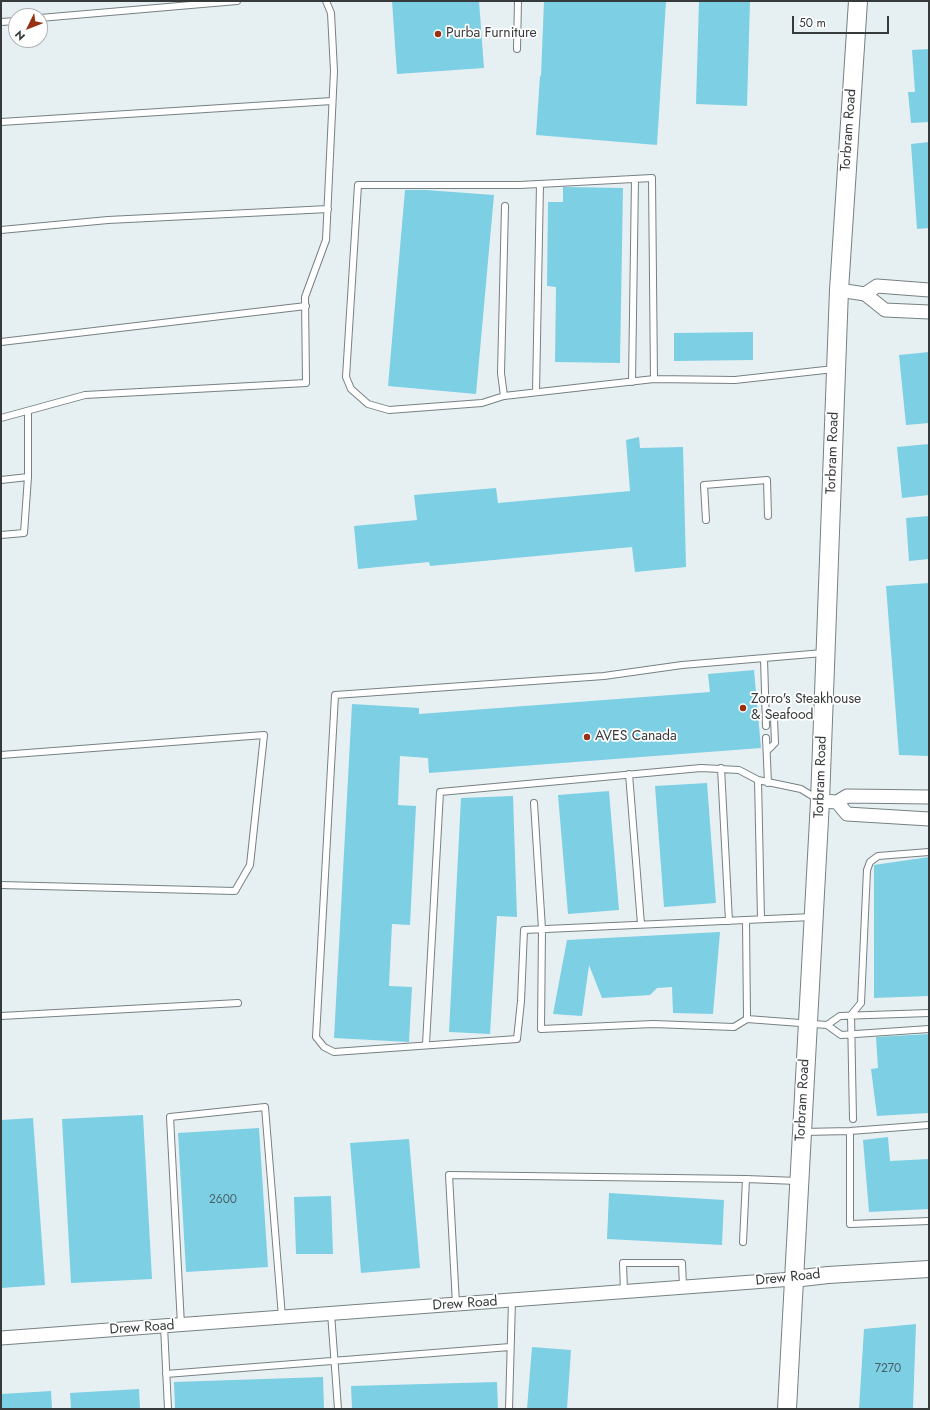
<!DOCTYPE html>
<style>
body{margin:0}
#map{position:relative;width:930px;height:1410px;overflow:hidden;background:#e6f0f3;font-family:Jost,sans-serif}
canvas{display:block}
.frame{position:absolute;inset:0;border:2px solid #363a3b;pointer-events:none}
.north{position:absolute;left:8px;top:8px;width:40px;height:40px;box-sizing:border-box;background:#fff;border:1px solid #afb0b1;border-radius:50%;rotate:227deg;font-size:11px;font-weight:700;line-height:16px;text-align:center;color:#363a3b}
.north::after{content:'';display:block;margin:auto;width:14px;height:18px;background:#983112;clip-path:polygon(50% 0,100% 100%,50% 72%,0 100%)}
.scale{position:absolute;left:792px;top:16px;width:97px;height:18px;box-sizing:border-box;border:2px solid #363a3b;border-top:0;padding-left:5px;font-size:12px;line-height:14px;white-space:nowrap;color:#363a3b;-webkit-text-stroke:3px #fff;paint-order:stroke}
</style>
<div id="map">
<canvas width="930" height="1410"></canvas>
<div class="frame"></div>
<div class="north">N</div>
<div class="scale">50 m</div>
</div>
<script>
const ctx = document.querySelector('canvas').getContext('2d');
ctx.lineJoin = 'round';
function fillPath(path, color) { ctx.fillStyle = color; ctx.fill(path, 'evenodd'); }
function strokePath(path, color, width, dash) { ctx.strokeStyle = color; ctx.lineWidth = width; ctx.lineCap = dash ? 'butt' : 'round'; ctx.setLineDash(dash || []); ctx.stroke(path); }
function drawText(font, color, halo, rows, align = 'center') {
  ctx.font = font + ' Jost,sans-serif'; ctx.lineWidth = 3.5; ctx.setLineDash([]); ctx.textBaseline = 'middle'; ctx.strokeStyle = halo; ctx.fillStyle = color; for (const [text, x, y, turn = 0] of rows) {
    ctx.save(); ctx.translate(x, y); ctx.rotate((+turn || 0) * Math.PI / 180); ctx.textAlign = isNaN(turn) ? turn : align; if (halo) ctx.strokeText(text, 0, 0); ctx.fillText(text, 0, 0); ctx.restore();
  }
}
fillPath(new Path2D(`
 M392,1H479L484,68L397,74Z
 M544,1H666L657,145L536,135L540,76H541Z
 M699,1H750L747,106L696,104Z
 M929,49V122L911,123L908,92H915L912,50Z
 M929,142V228L917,229L911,144Z
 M563,187L623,188L620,363L555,362L556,287L547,286L548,202H563Z
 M405,190H426L494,195L476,394L388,386Z
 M753,332V360L674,361V333Z
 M929,352V423L906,425L899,355Z
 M639,437L640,448L683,447L686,567L635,572L632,547L430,566L429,562L358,569L354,526L417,520L414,495L496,488L498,503L630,491L626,440Z
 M929,444V495L902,498L897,447Z
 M929,516V559L909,561L906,518Z
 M929,583V756L899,755L886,586Z
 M754,670L761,748L429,773L428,758L400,756L398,805L416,806L410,925L392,924L389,986L412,987L409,1042L334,1038L352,704L419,708V714L710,692L708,674Z
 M707,783L716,903L664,907L655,786Z
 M609,791L619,910L568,914L558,795Z
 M513,796L517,917L497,916L490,1034L449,1032L461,798Z
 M929,857V996L874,998V865Z
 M720,932L713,1014L673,1013L672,987L657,988L650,995L602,998L589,965L582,1016L553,1014L567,940Z
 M929,1034V1113L877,1116L871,1069L878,1068L876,1037Z
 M143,1115L152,1279L71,1283L62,1119Z
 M33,1118L45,1285L1,1288V1120Z
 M259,1128L268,1267L186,1272L178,1133Z
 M888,1137L890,1161L929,1159V1209L869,1212L863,1140Z
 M409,1139L420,1268L361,1273L350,1143Z
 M609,1193L724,1200L722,1245L607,1239Z
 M331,1196L333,1254H296L294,1197Z
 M916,1324L913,1409H859L864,1329Z
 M532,1347L571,1350L567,1409H527Z
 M323,1377L324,1409H175L174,1382Z
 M497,1382L498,1409H352L351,1386Z
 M139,1389L140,1409H71L70,1393Z
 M51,1391L52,1409H1V1394Z`), '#7dcfe4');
const service = new Path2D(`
 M40,18L237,1
 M1,22L16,21
 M517,49L518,1
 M1,122L332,101
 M1,230L108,220L328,209
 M1,342L306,306
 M654,379L652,178L520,185H358L346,377L351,389L368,404L389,410L482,403L504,396L654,379L735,380L834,369
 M632,382L635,179
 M536,392L540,184
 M504,396L501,373L505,206
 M1,418L85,395L306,383L305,297L326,240L334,71L331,13L326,1
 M1,480L28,477V411
 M706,520L704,485L767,480L768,516
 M1,535L24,533L28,477
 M764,658L766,726
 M766,712L774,718L775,743L767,751
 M766,738L768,783
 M1,755L264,735L250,865L235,891L1,885
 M721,768L729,921
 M629,774L641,924
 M534,803L542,929L541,1029L653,1024L734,1027L747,1019L746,920
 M812,917L524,930L521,1001L517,1039L334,1052L324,1047L316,1037L335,695L604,676L682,665L823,653
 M761,919L758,780L801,789L817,799
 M1,1016L238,1003
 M747,1019L827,1025L841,1035L929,1029
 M827,1025L840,1016L929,1013
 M426,1044L440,792L701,768L739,770L758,780
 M853,1119L851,1015L861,1003L867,870L870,862L878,856L929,852
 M850,1131V1224L929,1221
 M803,1132L850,1131L929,1125
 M743,1242L746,1179L797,1181
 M624,1292L623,1263H682L683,1287
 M456,1304L449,1175L746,1179
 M331,1313L338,1409
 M181,1325L170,1117L265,1107L282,1317
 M164,1326L168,1409
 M166,1374L510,1347
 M509,1409L512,1300`);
const minor = new Path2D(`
 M839,290L865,294L885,310L929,312
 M865,294L877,286L929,290
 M820,801L837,802L847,796L929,797
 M837,802L847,814L929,819
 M1,1338L793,1279`);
const tertiary = new Path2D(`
 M793,1279L828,1275L929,1269`);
const secondary = new Path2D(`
 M787,1409L820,801L839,290L858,1`);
strokePath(service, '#778082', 8);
strokePath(minor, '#778082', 15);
strokePath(tertiary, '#778082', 18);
strokePath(secondary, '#778082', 20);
strokePath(service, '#fff', 6);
strokePath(minor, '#fff', 13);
strokePath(tertiary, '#fff', 16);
strokePath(secondary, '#fff', 18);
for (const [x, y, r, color] of [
 [438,34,4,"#983112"],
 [743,708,4,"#983112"],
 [587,737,4,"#983112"]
]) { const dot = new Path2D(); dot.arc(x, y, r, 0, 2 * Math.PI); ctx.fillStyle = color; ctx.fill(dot); strokePath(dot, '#fff', 1.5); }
drawText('12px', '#485f65', null, [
 ["2600",223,1200],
 ["7270",888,1369]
]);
drawText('14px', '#363a3b', '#fff', [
 ["Purba Furniture",446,34],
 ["Zorro's Steakhouse",751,700],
 ["& Seafood",751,716],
 ["AVES Canada",595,737]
], 'left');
drawText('14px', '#363a3b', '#fff', [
 ["Torbram Road",849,130,-86],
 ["Torbram Road",833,453,-88],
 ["Torbram Road",821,777,-88],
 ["Torbram Road",803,1100,-87],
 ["Drew Road",788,1278,-6],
 ["Drew Road",465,1304,-4],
 ["Drew Road",142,1328,-4]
]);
</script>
